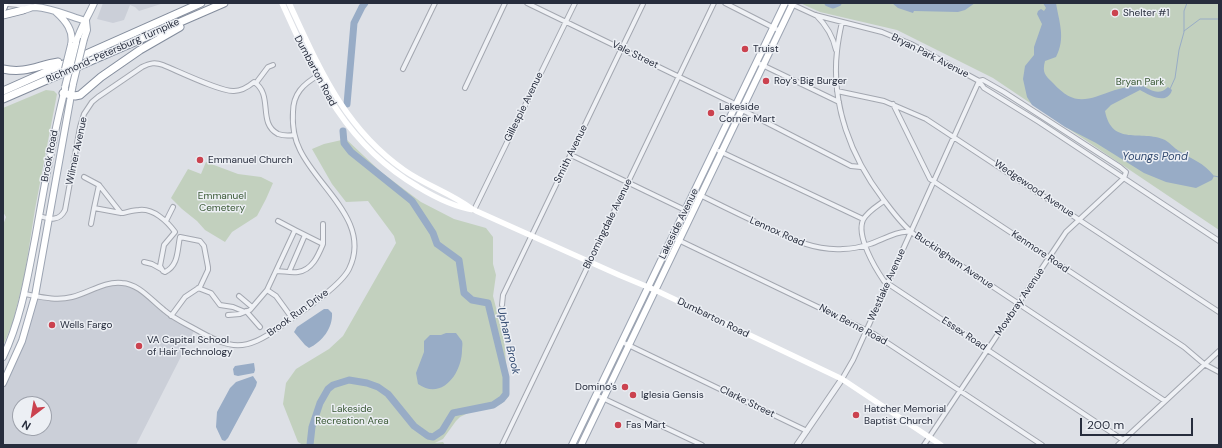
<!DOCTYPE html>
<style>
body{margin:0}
#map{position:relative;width:1222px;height:448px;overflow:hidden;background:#dde0e6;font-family:"DM Sans",sans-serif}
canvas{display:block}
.frame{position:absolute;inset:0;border:4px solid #272d3d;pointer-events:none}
.north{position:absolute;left:12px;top:396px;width:40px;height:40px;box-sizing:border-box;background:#eceff4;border:1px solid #9da1ab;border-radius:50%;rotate:211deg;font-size:11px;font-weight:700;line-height:16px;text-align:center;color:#272d3d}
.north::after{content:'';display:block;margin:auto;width:14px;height:18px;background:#cb424f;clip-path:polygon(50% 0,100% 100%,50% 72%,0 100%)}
.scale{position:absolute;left:1080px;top:418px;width:113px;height:18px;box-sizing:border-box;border:2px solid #272d3d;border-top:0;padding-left:5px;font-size:12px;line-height:14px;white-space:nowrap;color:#272d3d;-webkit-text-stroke:3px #eceff4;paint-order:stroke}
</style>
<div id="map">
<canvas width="1222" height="448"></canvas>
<div class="frame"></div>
<div class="north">N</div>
<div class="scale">200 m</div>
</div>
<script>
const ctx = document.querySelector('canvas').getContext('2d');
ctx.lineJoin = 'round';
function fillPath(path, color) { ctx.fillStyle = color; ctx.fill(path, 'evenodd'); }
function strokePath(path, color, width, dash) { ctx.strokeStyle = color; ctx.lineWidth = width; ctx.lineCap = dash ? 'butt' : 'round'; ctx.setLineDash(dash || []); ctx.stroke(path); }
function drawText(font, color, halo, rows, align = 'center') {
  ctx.font = font + ' "DM Sans",sans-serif'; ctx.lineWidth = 3; ctx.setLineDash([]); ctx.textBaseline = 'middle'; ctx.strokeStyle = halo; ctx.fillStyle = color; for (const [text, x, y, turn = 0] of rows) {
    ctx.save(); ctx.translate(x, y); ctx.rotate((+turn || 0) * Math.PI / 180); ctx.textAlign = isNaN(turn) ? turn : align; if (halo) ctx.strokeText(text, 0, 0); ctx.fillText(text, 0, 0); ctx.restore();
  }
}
fillPath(new Path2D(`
 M103,3H164L139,11L135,7L130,5L124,20L113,23L97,19Z
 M115,283L135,287L166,312L195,329L136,445H3V385L36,296L54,299L74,297ZM20,404H44V428H20Z`), '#cbcfd8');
fillPath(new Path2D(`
 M800,3H1219V230L993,78L897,30L820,12Z
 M46,90L54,91L57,94L35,209L25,273L13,322L3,346V225L6,217L3,212V108Z
 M346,139L381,172L421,202L454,219L486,228L493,237V264L496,275L493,296L504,339L509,396L501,404L470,412L460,417L456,421L443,439L435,443L443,442L445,445H311V443L303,445L298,442L283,404L286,383L296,369L329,349L343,336L396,243L394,236L368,201L346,202L332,184L312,149L324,144Z
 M206,162L238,174L261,177L273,183L266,199L257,216L232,232L225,242L205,230L197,221L182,209L171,198L188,169L201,174Z`), '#c2d0be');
fillPath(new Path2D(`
 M892,3L967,4L975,3L965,10L958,12L914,11L913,13L898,8Z
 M1043,3H1056C1059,22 1066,38 1056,57L1045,61C1042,73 1045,75 1053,83C1075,107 1087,100 1115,90C1123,88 1131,86 1139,84C1150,89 1158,97 1168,87L1172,90C1167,106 1149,95 1140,90L1111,105L1105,111C1112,147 1141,129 1165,140C1170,143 1174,148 1179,151C1193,160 1203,162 1214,176L1212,180L1196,188L1166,182L1144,173L1096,143L1065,127L1032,105L1027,97L1023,79L1025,66L1034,55V47L1042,24L1037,14L1038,11L1041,9L1044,11L1046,8Z
 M324,309H328L332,313C333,328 322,342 309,348L305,345L294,332L297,327Z
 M446,333H456C458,336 460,338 462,341C463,344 462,347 462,350C462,373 442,401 418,384L416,373L424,352V341L430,335H441Z
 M254,363L255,370L254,373L238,376L234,375L233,369L235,366Z
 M253,376L257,382L256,386L228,438L225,441L222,440L216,427L217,412L230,388L236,382Z`), '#98acc6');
strokePath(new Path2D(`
 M1184,31L1200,19H1219
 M1170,89L1175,78L1179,50L1184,32V11L1187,3
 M1214,176L1219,177`), '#98acc6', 1);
strokePath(new Path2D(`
 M828,3L833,5L838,3
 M347,104L354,23L362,7L365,3
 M310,445L312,427L320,403L328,389L333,385L349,380L367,383L378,387L388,394L414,426L428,436L433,437L442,431L453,413L493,405L502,399L506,394V377L488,303L472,300L464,293L459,260L437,244L433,233L412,201L351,152L344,143L343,131`), '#98acc6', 7);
const minor = new Path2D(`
 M527,3L731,102L746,112L851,166L861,167
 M725,3L780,31
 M789,3L815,15L882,32L911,44L979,81L984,88L1039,122L1219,241
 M816,15C826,25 833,36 836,50
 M842,22C840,31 838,41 837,51C831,105 851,157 883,199C893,212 902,225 915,235L1165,401
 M756,62L839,102
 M403,69L435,3
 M979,81L983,80L1004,92L1120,167L1126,172L1124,178
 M256,83L268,67L273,65
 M465,88L505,3
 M837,91L884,101L926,119L1219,312
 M893,104L930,179L1184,347L1204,364L1219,372
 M719,151L863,219
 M571,155L685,210
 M84,177L99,185
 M694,192C716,203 738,214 760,224C787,237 812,251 843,249C852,249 861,247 870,244C882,240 898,230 910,232
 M884,201C877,206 867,212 863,220C856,236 875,268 884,281L1123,440
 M474,210L575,3
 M121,213L99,185L94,208L121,213H123C128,212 134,210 139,210C153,208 167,221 175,232L164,245L160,266L163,271L165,272C179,265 177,250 180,237L200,241L204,246L208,267V270L200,287L185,297L171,316
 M39,216C50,219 59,222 65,210L80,127L84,114L92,102L98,97L142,67C150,63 155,62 163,65C178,71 221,92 234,91C242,91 248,87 254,82C274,95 257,123 278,134C284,136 288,136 294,135
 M166,221L173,207
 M278,221L295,230
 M91,224L94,208
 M323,224V244
 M672,237L874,334L1042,445
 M144,262L152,264L161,269
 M289,272L305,235
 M198,288L211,293L220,305L233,307L245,312L250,310L267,290L276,296L292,318
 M267,290L295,230L323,244C318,256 312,270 298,272C291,273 283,271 276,271
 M25,294C41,297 56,301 72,297C89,293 104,281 122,283C139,284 151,300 164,310C173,318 184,323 195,329C232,350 244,352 280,327C298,314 340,287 349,269C372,222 318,188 300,150C294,138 292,126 293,112C293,94 303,84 319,75
 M239,296L252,307
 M502,305L503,295L643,4
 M246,311L260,327
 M228,315L240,314L245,312
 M622,342L807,431
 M842,379L853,360L979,81
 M596,395L702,445
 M502,445L714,3
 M924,445L1066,232L1124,178
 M1118,445L1219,351`);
const tertiary = new Path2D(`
 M5,3C11,4 27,5 32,7
 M797,445L842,379`);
const primary = new Path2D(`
 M23,10C27,10 30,7 35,7C52,8 69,16 86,21
 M56,12C66,21 74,31 71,45
 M84,39L87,30L86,21
 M76,43C80,28 88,17 94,3
 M3,357C21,319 27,280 35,239C44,189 52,139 65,89
 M3,383L22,341L35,296L73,84
 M572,445L785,3
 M581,445L793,3`);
const motorway = new Path2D(`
 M3,8L5,3
 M3,15L23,10
 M3,69C26,74 38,65 58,62
 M3,91L201,3
 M63,93L75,96L80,95L101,77L140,50L180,27
 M3,99L224,3`);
strokePath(minor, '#a3a7b0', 6);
strokePath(tertiary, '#a3a7b0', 7);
strokePath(primary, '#9ca4b2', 8);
strokePath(motorway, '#848d9d', 9);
strokePath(minor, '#eff1f5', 4);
strokePath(tertiary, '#eff1f5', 5);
strokePath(new Path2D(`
 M282,3C316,78 344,144 418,187C436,198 454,207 474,210L619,275L655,290L842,379L941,445
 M289,3C319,67 343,127 404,170C425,185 451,193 472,209`), '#fff', 5.5);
strokePath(primary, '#fff', 6);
strokePath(motorway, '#fff', 7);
const primaryBridge = new Path2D(`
 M65,69L71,45
 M73,84L84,39
 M65,87L76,43`);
strokePath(primaryBridge, '#9ca4b2', 8, []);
strokePath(primaryBridge, '#fff', 6);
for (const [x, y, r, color] of [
 [1115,13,4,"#cb424f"],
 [745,49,4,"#cb424f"],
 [766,81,4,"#cb424f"],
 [711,113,4,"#cb424f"],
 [200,160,4,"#cb424f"],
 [52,325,4,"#cb424f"],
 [139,346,4,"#cb424f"],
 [625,387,4,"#cb424f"],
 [633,395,4,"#cb424f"],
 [856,415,4,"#cb424f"],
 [618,425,4,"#cb424f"]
]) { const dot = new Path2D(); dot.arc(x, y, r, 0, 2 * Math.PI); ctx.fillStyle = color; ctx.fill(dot); strokePath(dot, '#eceff4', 1.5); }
drawText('10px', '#272d3d', '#eceff4', [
 ["Shelter #1",1123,13],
 ["Truist",753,49],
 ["Roy's Big Burger",774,81],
 ["Lakeside",719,107],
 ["Corner Mart",719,119],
 ["Emmanuel Church",208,160],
 ["Wells Fargo",60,325],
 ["VA Capital School",147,340],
 ["of Hair Technology",147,352],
 ["Domino's",617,387,"right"],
 ["Iglesia Gensis",641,395],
 ["Hatcher Memorial",864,409],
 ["Baptist Church",864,421],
 ["Fas Mart",626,425]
], 'left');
drawText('10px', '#272d3d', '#eceff4', [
 ["Richmond-Petersburg Turnpike",113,51,-24],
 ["Vale Street",635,55,26],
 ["Bryan Park Avenue",930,56,27],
 ["Dumbarton Road",315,71,62],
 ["Gillespie Avenue",524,107,-64],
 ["Wilmer Avenue",77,151,-78],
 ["Smith Avenue",571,154,-64],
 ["Brook Road",50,156,-79],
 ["Wedgewood Avenue",1034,189,34],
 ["Bloomingdale Avenue",608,224,-64],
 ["Lakeside Avenue",679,224,-64],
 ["Lennox Road",777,232,24],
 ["Kenmore Road",1040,252,34],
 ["Buckingham Avenue",954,261,34],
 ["Westlake Avenue",887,285,-66],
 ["Mowbray Avenue",1020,302,-56],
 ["Brook Run Drive",298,313,-36],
 ["Dumbarton Road",713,318,26],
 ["New Berne Road",853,325,28],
 ["Essex Road",964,334,34],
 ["Clarke Street",747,402,26]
]);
drawText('10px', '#395834', '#eceff4', [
 ["Bryan Park",1140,82],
 ["Emmanuel",222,196],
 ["Cemetery",222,208],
 ["Lakeside",352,409],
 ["Recreation Area",352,421]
]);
drawText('italic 11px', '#324a70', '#eceff4', [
 ["Youngs Pond",1155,157],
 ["Upham Brook",508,341,77]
]);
</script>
